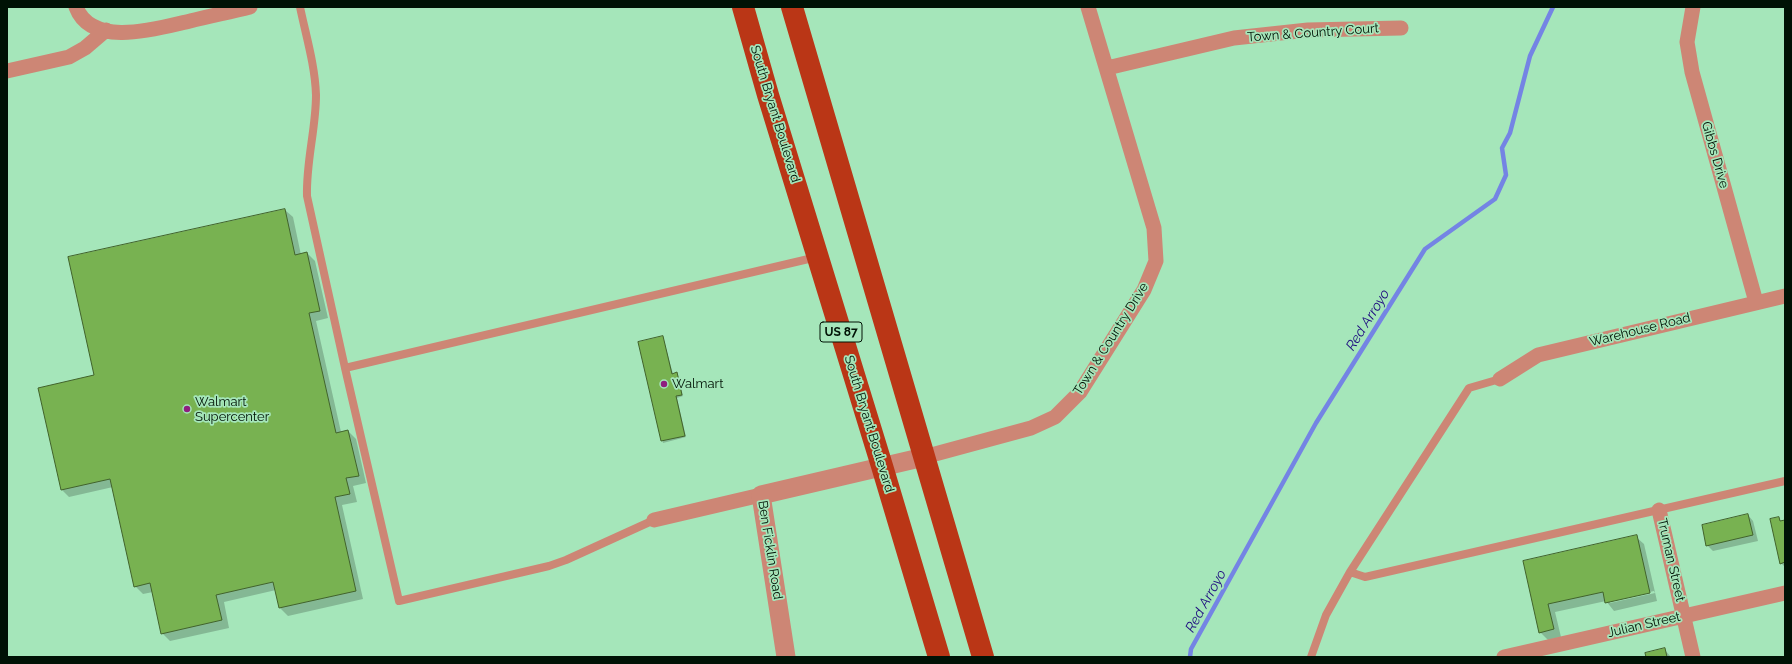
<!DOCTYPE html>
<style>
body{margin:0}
#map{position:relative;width:1792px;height:664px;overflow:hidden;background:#a5e6ba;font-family:Raleway,sans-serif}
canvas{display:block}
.frame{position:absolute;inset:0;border:8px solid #001205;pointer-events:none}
</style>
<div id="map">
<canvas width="1792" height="664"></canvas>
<div class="frame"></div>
</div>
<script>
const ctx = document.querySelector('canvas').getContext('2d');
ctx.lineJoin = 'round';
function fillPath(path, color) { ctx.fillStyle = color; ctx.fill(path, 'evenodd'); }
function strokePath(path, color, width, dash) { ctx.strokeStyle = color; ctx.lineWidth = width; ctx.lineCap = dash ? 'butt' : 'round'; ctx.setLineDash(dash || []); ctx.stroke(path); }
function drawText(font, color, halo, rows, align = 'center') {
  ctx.font = font + ' Raleway,sans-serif'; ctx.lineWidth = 3.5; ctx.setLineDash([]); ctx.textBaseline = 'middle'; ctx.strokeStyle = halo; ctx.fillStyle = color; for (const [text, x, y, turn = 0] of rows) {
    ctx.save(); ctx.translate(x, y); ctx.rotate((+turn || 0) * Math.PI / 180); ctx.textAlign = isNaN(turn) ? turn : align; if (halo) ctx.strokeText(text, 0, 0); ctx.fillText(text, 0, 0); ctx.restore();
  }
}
fillPath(new Path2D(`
 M285,210L293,217L301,255L307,253L315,261L328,318L316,321L341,432L348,431L356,439L366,483L353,486L357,502L342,505L363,599L288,616L280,608L276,590L224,602L229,628L170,641L162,633L153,592L143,594L135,586L113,487L69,497L61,489L96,376Z
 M663,337L673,374L677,373L678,375L683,396L677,398L686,437L663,443L639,343Z
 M1748,515L1753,521L1758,541L1713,551L1707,545Z
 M1778,518L1782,522L1785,521V567L1781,563Z
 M1636,537L1644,544L1657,601L1614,611L1606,601L1555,612L1561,637L1548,640L1540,632L1524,562ZM1654,591L1655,593L1610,603V601Z
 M1664,649L1671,657H1647Z`), '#0003');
strokePath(new Path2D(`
 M1190,657L1191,649L1316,423L1425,249L1495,199L1506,175L1502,148L1510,133L1530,56L1553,7`), '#7484e4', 4.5);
const building = new Path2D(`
 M285,209L295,255L307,252L320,311L309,313L336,433L348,430L359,476L346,478L350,494L335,497L356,591L279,608L273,582L216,595L222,620L161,634L150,583L134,587L110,479L61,490L38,388L94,375L68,257Z
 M663,336L672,374L677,372L682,395L676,396L685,436L661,441L638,342Z
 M1748,514L1753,535L1706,546L1702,525Z
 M1779,517L1780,521L1785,520V562L1780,564L1770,519Z
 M1637,535L1650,593L1605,603L1603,592L1548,604L1554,629L1539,633L1523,561Z
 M1665,648L1667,657H1646L1645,653Z`);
fillPath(building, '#78b251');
strokePath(building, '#41622b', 1);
strokePath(new Path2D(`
 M300,7C306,36 315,65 316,95C316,129 306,161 307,196L345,368
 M654,520L566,560L549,566L399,601L345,368L817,257
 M1350,572L1365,577L1785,481
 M1311,657L1326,615L1350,572L1469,388L1500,379`), '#cd8675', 8);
strokePath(new Path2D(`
 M76,7C92,49 159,28 190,21C210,16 230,12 250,7
 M1693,7L1687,42L1692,72L1756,302
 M1107,68L1234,38L1308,30L1401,28
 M7,71L69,57L85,48L106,30
 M1500,379L1538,355L1785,296
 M924,457L1031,428L1055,417L1080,392L1144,290L1156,261L1154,228L1088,7
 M1659,510L1693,657
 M654,520L761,495
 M1504,657L1785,593`), '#cd8675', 15);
strokePath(new Path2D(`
 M786,657L761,495L924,457`), '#cd8675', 19);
strokePath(new Path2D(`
 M743,7L768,95L882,466L939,657
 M792,7L983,657`), '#ba3616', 22);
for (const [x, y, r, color] of [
 [664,384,4,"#8f1e7f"],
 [187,409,4,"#8f1e7f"]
]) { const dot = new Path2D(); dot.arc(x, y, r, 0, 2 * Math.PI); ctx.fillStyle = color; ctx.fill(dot); strokePath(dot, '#a5e6ba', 1.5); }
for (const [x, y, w] of [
 [841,332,42]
]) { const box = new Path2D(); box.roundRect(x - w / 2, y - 10, w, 20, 3); ctx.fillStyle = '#a5e6ba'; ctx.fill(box); strokePath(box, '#001205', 1); }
drawText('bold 12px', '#001205', null, [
 ["US 87",841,332]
]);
drawText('13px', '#001205', '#a5e6ba', [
 ["Town & Country Court",1313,33,-4],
 ["South Bryant Boulevard",775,114,73],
 ["Gibbs Drive",1715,155,74],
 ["Warehouse Road",1640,330,-14],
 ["Town & Country Drive",1111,339,-58],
 ["South Bryant Boulevard",869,424,73],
 ["Ben Ficklin Road",770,550,81],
 ["Truman Street",1671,560,77],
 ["Julian Street",1644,625,-13]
]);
drawText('13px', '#001205', '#a5e6ba', [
 ["Walmart",672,384],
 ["Walmart",195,402],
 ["Supercenter",195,417]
], 'left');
drawText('italic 14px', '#1d0a7f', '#a5e6ba', [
 ["Red Arroyo",1368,320,-58],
 ["Red Arroyo",1206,601,-61]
]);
</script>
